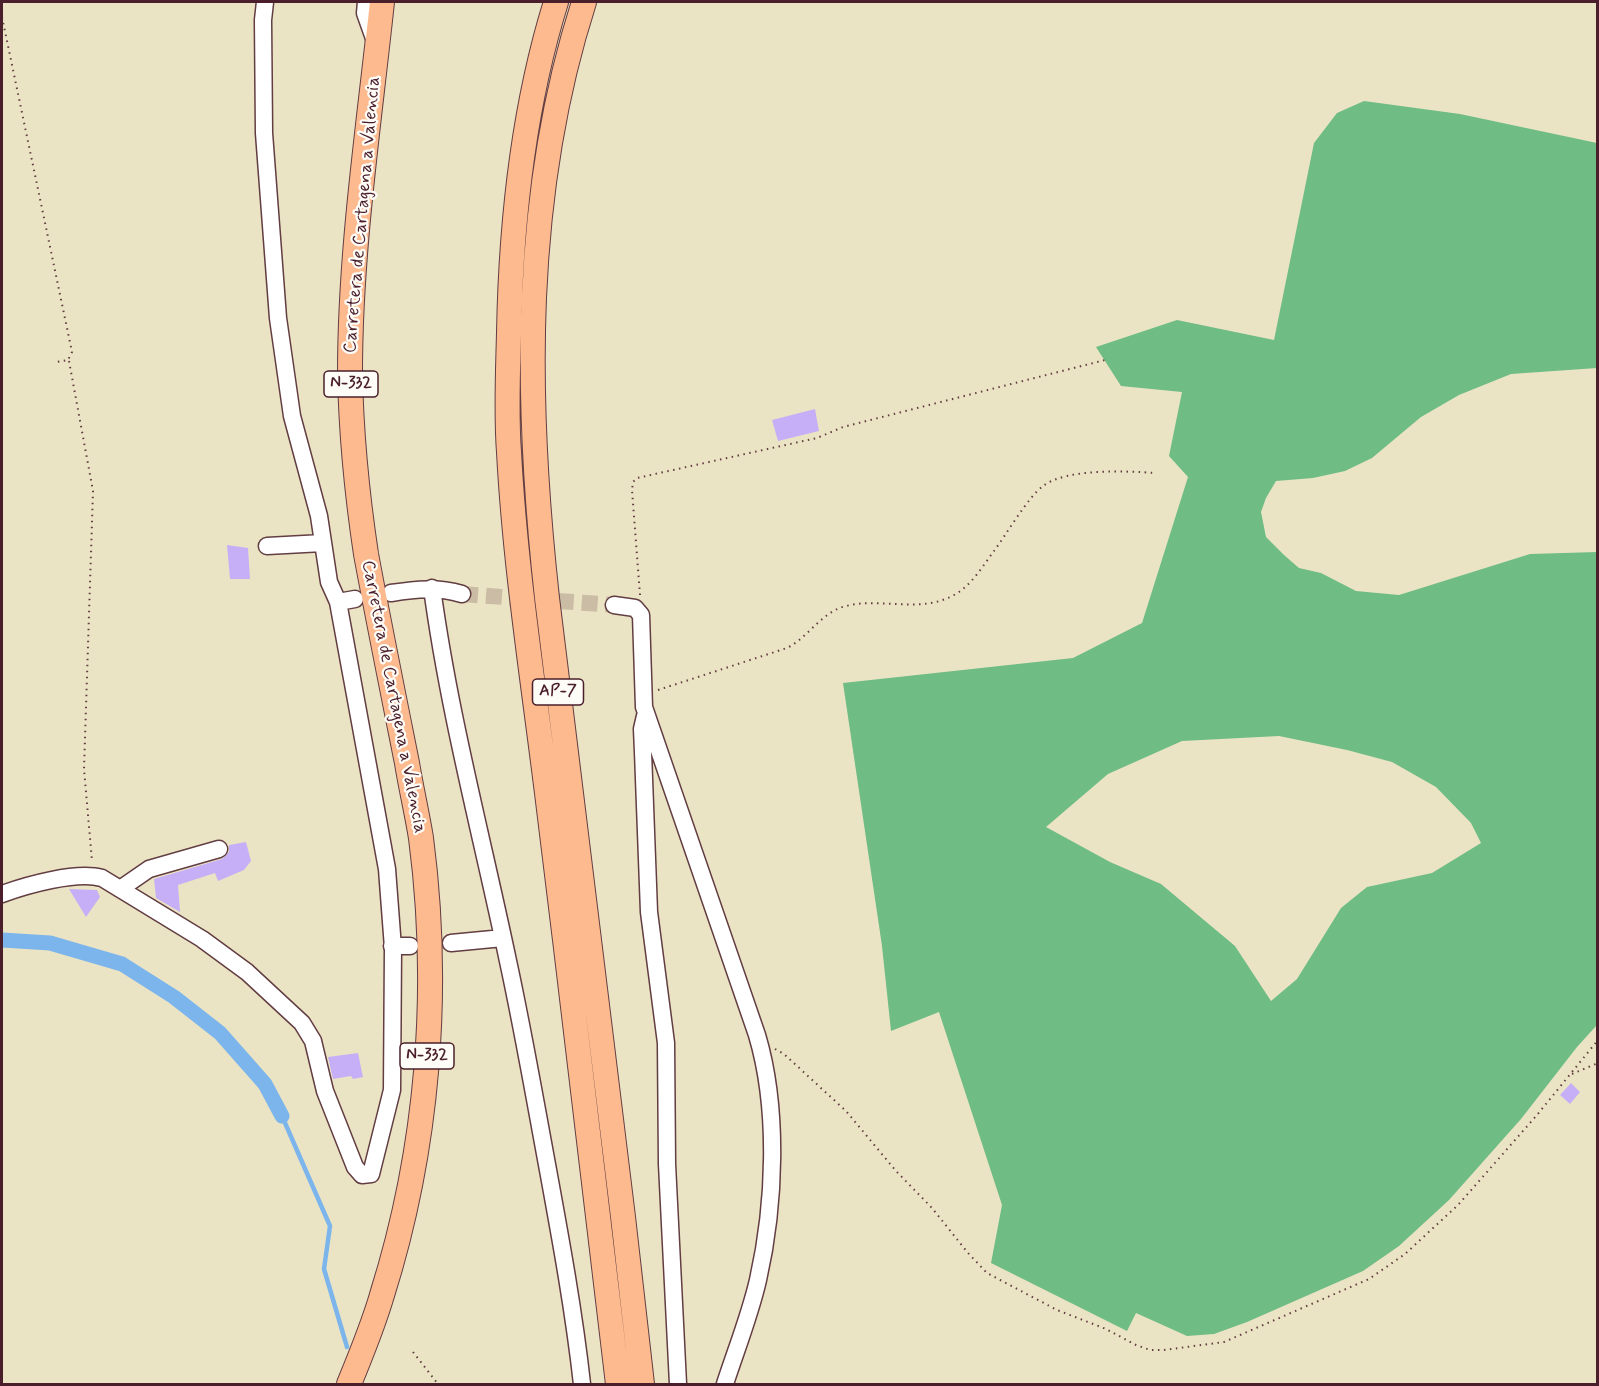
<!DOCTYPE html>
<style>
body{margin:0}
#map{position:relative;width:1599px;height:1386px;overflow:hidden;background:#ebe4c4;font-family:Mynerve,sans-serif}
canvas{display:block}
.frame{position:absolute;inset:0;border:3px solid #4a1f2b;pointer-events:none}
</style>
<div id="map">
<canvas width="1599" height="1386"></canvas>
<div class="frame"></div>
</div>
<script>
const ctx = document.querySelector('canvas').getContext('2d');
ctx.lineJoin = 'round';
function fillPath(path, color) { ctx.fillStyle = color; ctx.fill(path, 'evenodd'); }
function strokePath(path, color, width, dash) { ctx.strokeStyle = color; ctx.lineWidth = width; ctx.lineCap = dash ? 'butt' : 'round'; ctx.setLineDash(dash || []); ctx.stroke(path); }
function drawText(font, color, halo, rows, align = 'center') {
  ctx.font = font + ' Mynerve,sans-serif'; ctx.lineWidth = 4.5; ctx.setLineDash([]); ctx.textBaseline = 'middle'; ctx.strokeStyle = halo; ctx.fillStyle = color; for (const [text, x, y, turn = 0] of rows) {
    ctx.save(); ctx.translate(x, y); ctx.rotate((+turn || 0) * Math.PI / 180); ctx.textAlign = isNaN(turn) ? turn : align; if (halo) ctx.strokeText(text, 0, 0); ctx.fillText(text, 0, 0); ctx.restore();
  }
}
fillPath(new Path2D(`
 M1364,101L1460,114L1597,143V368L1511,374L1459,395L1421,417L1372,458L1345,471L1313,478L1276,481L1266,498L1261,512L1266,537L1284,555L1299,568L1321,573L1356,591L1399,595L1530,554L1597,552V1025L1577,1047L1521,1119L1449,1200L1399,1246L1363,1271L1247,1322L1214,1334L1187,1336L1136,1313L1127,1331L991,1263L1002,1205L939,1012L891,1031L882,946L843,683L1073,658L1142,623L1188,477L1169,456L1182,392L1121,386L1096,347L1177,320L1274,340L1314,143L1337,113ZM1279,736L1347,750L1392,762L1436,787L1471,823L1481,843L1432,873L1367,887L1341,908L1297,979L1271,1001L1235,946L1161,884L1110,862L1046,827L1108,774L1182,741Z`), '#6fbc84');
strokePath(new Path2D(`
 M282,1116L330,1226L324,1269L347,1347`), '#7cb5ec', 4.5);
strokePath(new Path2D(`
 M2,940L50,943L122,964L174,997L220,1033L265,1084L282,1116`), '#7cb5ec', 15);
fillPath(new Path2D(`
 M815,409L819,431L778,441L772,420Z
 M227,545L248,548L250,579H230Z
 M246,842L251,861L244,870L218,881L215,873L178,885L180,912L156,898L154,879L222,859L229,852V845Z
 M69,889L97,890L100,897L86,917Z
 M358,1053L363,1077L353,1079L351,1076L333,1079L328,1057Z
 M1571,1083L1580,1092L1570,1104L1560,1095Z`), '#c7aff7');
strokePath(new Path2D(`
 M462,594L614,605`), '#cbbda5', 16, [16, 8]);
const minor = new Path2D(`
 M366,2L365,13L375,41
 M267,546L323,543
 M432,588C449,714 482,837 508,961C523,1030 535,1100 548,1170C561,1241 574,1312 582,1384
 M391,593C417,589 437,587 462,594
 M338,602L355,599
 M614,605L635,608L641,615L644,707L757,1035C779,1109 775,1205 758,1280C750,1315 736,1350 725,1384
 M645,716L642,729L643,752L649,912L666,1043L667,1164L678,1384
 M120,889L149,869L219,849
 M2,894C27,885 76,871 102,878L202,939L247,972L302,1023L313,1041L325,1091L355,1167L362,1175L371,1174L392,1090L393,948L387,869L338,602L329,582L319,516L292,416L278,318L264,133L263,20L265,2
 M451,943L503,938
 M392,946H410`);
const highway = new Path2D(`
 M556,2C523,108 511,222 509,333C508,373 506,413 509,452C515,566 533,680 547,793C571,990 596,1187 618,1384
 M584,2C522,195 525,399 547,598L623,1217L642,1384
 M349,1384C361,1355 373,1326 382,1295C428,1149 441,991 421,838C417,813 411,788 407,763C393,693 379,624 366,554C357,494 351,433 350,373C350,249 369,125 382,2`);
strokePath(minor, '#623d42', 19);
strokePath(highway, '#623d42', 26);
strokePath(new Path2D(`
 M2,17L72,352L68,360L57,362
 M69,361L93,491L84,769L92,861
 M640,595L632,490L633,482L637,478L817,438L843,427L1105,360
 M658,690L787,648C809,637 821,612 846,606C881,597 920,614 954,595C971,586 982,567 994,551C1006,535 1028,497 1043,486C1067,468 1127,471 1155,473
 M775,1049L784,1054L846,1111L896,1171L932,1208L968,1253L987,1273L1057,1310L1106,1329L1136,1345L1150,1350H1164L1224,1342L1369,1279L1405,1254L1458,1205L1537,1115L1598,1040
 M1572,1074L1598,1063
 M413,1352L438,1384`), '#623d42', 2, [1.5, 4.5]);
strokePath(minor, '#fff', 16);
strokePath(highway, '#fcba8e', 24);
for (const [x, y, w] of [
 [351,384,54],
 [558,692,51],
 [427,1056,54]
]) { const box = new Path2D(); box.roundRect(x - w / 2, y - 13, w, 26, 4.5); ctx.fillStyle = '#fdfcf7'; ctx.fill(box); strokePath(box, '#4a1f2b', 1.5); }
drawText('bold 16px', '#4a1f2b', null, [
 ["N-332",351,384],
 ["AP-7",558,692],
 ["N-332",427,1056]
]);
drawText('18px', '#4a1f2b', '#fdfcf7', [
 ["Carretera de Cartagena a Valencia",363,215,-85],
 ["Carretera de Cartagena a Valencia",393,697,79]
]);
</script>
